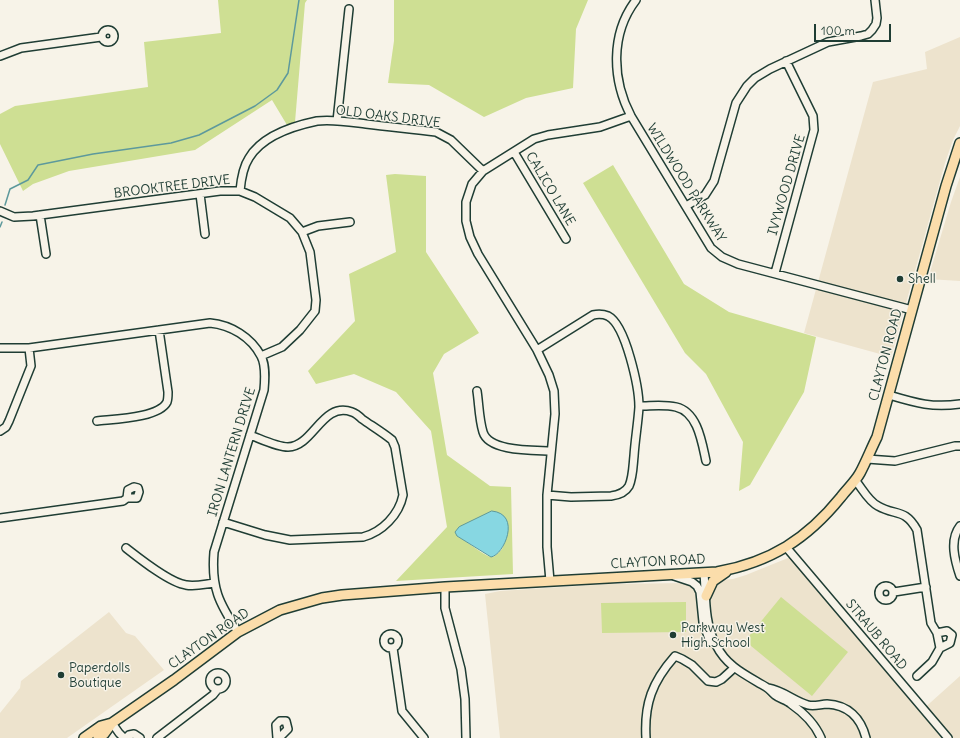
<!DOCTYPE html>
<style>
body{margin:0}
#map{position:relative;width:960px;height:738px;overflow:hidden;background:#f7f3e8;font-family:Delius,sans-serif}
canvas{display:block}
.scale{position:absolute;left:814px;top:24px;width:77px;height:18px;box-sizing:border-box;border:2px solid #1f3d34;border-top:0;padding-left:5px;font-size:12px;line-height:14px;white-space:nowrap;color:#1f3d34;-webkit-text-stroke:3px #f7f3e8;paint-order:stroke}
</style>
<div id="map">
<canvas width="960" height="738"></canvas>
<div class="scale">100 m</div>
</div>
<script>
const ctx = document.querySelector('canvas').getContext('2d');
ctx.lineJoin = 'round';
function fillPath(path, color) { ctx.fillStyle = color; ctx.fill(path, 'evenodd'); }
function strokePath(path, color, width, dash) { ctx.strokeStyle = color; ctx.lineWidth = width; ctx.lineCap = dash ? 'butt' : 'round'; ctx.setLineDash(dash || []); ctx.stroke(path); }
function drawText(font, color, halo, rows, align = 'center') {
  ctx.font = font + ' Delius,sans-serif'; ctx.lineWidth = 3; ctx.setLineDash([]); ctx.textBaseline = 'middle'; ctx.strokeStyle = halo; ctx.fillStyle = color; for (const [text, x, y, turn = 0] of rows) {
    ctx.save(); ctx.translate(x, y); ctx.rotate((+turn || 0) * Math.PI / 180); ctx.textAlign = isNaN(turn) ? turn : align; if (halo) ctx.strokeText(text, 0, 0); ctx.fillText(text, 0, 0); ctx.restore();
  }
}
fillPath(new Path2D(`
 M960,37V126L953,140L945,163L891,357L804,333L873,82L927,69L925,52Z
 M960,177V281L928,279L951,202Z
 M788,558H792L921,711L960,676V738H500L485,594L500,591L608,584L686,583L733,579L746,575Z
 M109,612L126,633L135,636L164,670L67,738H0V713L20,688L21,681Z`), '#ede3cd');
fillPath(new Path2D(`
 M218,0H307L305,3L295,122L287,125L272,100L195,150L69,171L33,184L23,191L0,144V114L15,106L148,87L144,42L221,33Z
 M394,0H588L576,29L573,88L526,98L484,117L429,85L388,83L394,41Z
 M613,165L684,284L729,312L816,337L804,392L750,485L739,491L743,442L706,374L685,353L583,183Z
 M395,174L426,176V252L479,333L444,354L433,373L447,455L490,486L511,487L513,574L396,581L447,527L431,431L396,392L354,374L316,384L308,371L355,321L349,274L396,252L386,175ZM507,535C505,539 504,546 502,549C499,552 495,557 492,557C485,557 466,540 457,536Z
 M781,597L848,652L812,696L745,641Z
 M686,602V632L602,633L601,603Z`), '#cedf93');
const water = new Path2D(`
 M492,511C522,514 504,555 491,557L457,536L455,532L459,527Z`);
fillPath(water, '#87d7e2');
strokePath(water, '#5d999c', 1);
strokePath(new Path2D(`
 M5,205L10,189L28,180L38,165L93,154L171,143L199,135L255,106L277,90L288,73L299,0
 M0,227L2,222`), '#5d999c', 1.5);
const minor = new Path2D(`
 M636,0C610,34 612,80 631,116L711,248L722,257L738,264L912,310
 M102 36a6 6 0 1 1 12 0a6 6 0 1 1-12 0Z
 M0,56L21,48L101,37
 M337,121L349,9
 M514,152L566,239
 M240,191C241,180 243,167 249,158C262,136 293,126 317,121C333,119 350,122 366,124C389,127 413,129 436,132L451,140L483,171
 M200,194L205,234
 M686,206L705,195L714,181L736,103L747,86L755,78L770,69L828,42L861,36L868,34L872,30L876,24L877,18L875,0
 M0,211L14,217L33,216L220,191H240L255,197L290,218L302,232L310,252L316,300L315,311L300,330L282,347L261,356
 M40,215L46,254
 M302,232L318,226L350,222
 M775,273L814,130L813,116L786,61
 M0,348H29L210,323C231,325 251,337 261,356C266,365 265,379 264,390L214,552C211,588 219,603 238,632
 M537,350L593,315C598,314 603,314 608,316C626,325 639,388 639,407C638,423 635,440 634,456C633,465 633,477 629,486C625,493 619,495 611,496L571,497L547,495
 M477,391C479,404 479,419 483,432C489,452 534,450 551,451
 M889,395C916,403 932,408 960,404
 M639,406C651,406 664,404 676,407C698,412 702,443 706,461
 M97,421C113,419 159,418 167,402C168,399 168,395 168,392L159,330
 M0,431L6,427L9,421L31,366L29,348
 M867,459L895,461L955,446H960
 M855,480C862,488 868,501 878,506C895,516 905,508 917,530L931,623L937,633L940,648L932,662L917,676
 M0,518L123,501L127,498H137L139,492L138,488L134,487L128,490L127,498
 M223,522L265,535L290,540L363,537C382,532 399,515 403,495L395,447L392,440C382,432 372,426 362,419C359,416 355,413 352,412C322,401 314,446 288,447C277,447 261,439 250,435
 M960,526C949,540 955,561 960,576
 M786,547L948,738
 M126,548C140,559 170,583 186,585C195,587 205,584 214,583
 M704,573C706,596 704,623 716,645C727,667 746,675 766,687C770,689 772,693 775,695C780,699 787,700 791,704C804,713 815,724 821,738
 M674,576L692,582L697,586L700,592L703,622L710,642
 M550,581L547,547V495L555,414L554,391L549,375L537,350L478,254L470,237L466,221V202L472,184L483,171L534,139L548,135L600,127L631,116
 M879 593a7 7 0 1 1 14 0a7 7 0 1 1-14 0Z
 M445,587V608L461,669L465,699L466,738
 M894,592L926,587
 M937,633L947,631L952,635L950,643L940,648
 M384 641a7 7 0 1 1 14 0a7 7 0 1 1-14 0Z
 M393,648L402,711L424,738
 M210 681a8 8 0 1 1 16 0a8 8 0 1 1-16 0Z
 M768,688C784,691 794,701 808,705C814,707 821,704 827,704C848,705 861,718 866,738
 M112,723L119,733L124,738
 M126,738L129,735L134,734L140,738
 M157,738L213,695L217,690
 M277,738L276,725L280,721H286L288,729L279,738
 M646,738C644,704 652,682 675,656L682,659L692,665L708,681L716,682L722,679L734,668`);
const major = new Path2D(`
 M706,596L713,581L726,572
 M84,738L101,726L112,723L174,680L238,632L280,610L322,598L342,595L445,587L717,572C771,562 807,539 841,497C847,489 855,482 860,473C866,462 871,449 877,437L946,186L960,143
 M98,738L104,734L112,723`);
strokePath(minor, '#1f3d34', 10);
strokePath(major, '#1f3d34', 12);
strokePath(minor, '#f7f3e8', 7);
strokePath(major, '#fbddab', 9);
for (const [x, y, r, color] of [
 [900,279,4,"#1f3d34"],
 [673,635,4,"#1f3d34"],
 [61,675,4,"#1f3d34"]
]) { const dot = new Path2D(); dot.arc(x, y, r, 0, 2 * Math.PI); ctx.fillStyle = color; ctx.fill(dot); strokePath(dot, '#f7f3e8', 1.5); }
drawText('13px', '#1f3d34', '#f7f3e8', [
 ["OLD OAKS DRIVE",388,117,7],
 ["WILDWOOD PARKWAY",686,183,58],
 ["IVYWOOD DRIVE",787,185,-74],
 ["BROOKTREE DRIVE",172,187,-7],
 ["CALICO LANE",550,189,59],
 ["CLAYTON ROAD",886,355,-75],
 ["IRON LANTERN DRIVE",232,452,-73],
 ["CLAYTON ROAD",658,562,-3],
 ["STRAUB ROAD",876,635,50],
 ["CLAYTON ROAD",209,639,-35]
]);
drawText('13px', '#1f3d34', '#f7f3e8', [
 ["Shell",908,279],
 ["Parkway West",681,628],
 ["High School",681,643],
 ["Paperdolls",69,668],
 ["Boutique",69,683]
], 'left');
</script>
